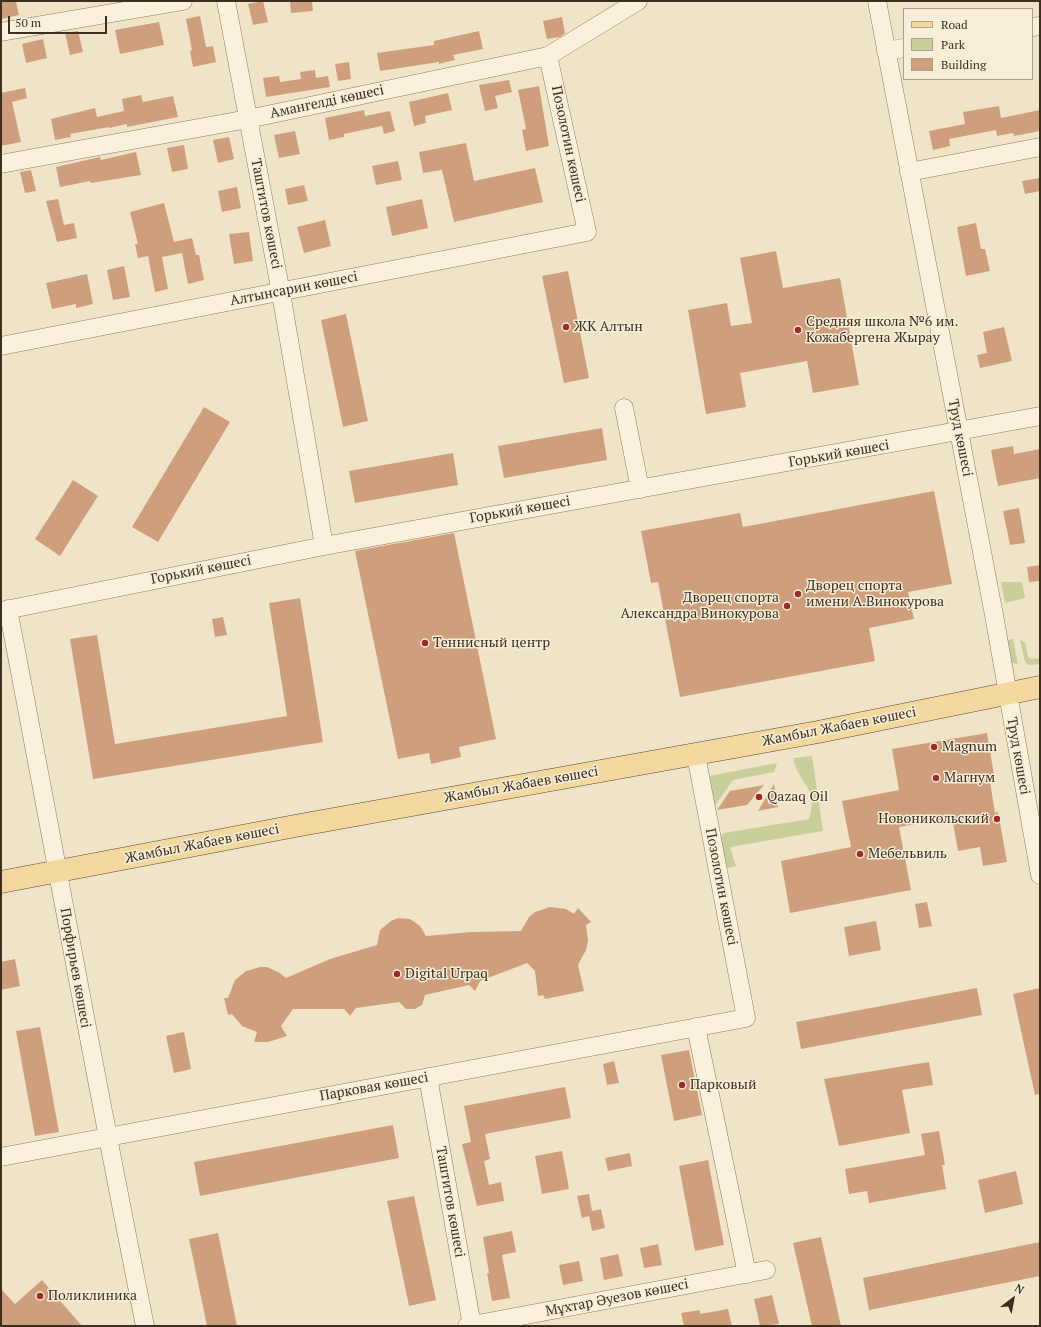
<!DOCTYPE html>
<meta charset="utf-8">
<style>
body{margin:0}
#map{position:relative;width:1041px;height:1327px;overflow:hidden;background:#f0e4c8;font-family:"PT Serif",serif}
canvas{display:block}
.frame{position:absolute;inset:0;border:2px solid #3d2e20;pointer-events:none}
.legend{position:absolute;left:903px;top:8px;width:130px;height:72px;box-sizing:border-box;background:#f7eed8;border:1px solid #ada18e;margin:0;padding:5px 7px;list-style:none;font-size:12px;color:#3d2e20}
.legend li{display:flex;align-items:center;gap:8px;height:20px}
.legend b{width:20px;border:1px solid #ada18e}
.north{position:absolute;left:993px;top:1279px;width:40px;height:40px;-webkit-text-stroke:3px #f7eed8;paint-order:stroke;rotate:32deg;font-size:11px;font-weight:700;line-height:16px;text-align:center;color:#3d2e20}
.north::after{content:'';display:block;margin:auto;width:14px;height:18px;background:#3d2e20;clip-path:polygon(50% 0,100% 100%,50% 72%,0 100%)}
.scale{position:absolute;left:8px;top:16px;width:99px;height:18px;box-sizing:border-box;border:2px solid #3d2e20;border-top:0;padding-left:5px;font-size:12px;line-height:14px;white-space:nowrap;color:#3d2e20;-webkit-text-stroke:3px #f7eed8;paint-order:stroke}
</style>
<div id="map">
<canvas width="1041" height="1327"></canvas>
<div class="frame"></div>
<ul class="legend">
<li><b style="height:5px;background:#f3d9a0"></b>Road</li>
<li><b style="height:11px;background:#c9cf9b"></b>Park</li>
<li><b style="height:11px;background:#cf9f7d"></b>Building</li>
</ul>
<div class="north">N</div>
<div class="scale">50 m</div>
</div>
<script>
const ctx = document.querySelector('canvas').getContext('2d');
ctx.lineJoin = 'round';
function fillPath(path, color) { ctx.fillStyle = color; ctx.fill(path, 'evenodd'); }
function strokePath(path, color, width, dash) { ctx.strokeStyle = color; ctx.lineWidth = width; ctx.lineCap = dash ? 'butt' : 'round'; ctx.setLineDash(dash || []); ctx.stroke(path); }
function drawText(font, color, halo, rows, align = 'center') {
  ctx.font = font + ' "PT Serif",serif'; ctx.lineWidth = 3; ctx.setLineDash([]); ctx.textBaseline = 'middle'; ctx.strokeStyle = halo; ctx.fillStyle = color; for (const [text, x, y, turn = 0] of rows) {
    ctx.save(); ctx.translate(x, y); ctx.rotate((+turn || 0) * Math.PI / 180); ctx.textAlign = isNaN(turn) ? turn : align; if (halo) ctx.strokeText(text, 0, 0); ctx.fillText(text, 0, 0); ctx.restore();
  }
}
fillPath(new Path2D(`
 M1001,582H1022L1025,598L1005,603Z
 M1013,639L1018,664L1012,663L1007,640Z
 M1020,640L1025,642L1028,657L1031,659L1040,658V664L1029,665L1025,662Z
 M812,756L823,831L730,847L736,866L723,869L717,841L724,833L809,819C819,786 799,786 793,758Z
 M777,763L774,772L733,780L714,807L709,776Z`), '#c9cf9b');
fillPath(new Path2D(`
 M1,1H16L19,15L1,19Z
 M263,1L268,22L253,25L248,4Z
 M290,1H312L313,11L291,13Z
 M200,16L206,47L213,46L216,62L193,67L190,51L192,50L186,19Z
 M562,17L565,33L560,37L547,39L543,21Z
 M159,22L164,45L120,54L115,30Z
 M78,31L83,52L70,55L65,33Z
 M479,31L483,49L453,55L455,60L439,64V62L380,71L377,53L434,45V41Z
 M43,39L47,58L26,63L22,44Z
 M349,62L351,79L338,81L335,64Z
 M315,70L316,78L328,76L330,87L266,97L263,78L279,76L280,82L301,79L300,72Z
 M509,80L512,92L495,96L498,108L485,111L479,85Z
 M539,86L549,146L526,151L522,130L526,129L518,90Z
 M25,88L27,98L12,102L21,142L1,146V93Z
 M448,93L452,110L425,116L426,123L414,126L409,102Z
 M141,95L143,102L173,96L178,117L127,127V124L109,128V127L70,134L71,137L55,140L51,119L95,108L97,117L124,111L122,99Z
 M999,106L1001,118L1040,110V131L1014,136L1013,133L997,136L996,130L949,139L950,146L933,150L929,131L965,124L963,112Z
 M364,110L365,116L390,111L395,131L384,134L382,126L344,134V137L329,140L325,118Z
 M295,131L300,154L279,158L274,135Z
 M229,137L234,159L218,163L213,140Z
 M466,143L474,181L535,168L543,202L454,222L442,170L423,173L419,152Z
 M184,145L188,169L172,172L167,148Z
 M136,152L141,175L91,183L90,181L60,187L56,167L100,157L101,160Z
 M398,161L402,180L376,185L372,166Z
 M31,170L36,191L25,193L20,172Z
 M1040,178V191L1025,194L1022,181Z
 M304,185L308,201L288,205L285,189Z
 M237,187L241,208L222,212L218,191Z
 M58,199L64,225L74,223L77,238L57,242L46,201Z
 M422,199L428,228L392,236L386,207Z
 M164,203L174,242L192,238L196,255H199L204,280L188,284L182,253L162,257L168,289L155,292L148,256L138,258L135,244H138L130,212Z
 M325,220L331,246L304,253L297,227Z
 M976,223L981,249H985L990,271L966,276L957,227Z
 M249,232L253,261L234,264L229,234Z
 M776,251L783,288L840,278L859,385L813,393L807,361L740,373L746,407L706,414L688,310L727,303L731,326L752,323L740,258Z
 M124,266L130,297L113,300L107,270Z
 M568,271L589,378L564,383L542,276Z
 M87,274L93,304L76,308V304L52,309L46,283Z
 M346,314L368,421L343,427L321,320Z
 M1004,327L1012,361L980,368L977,355L987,353L983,332Z
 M204,407L230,422L158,542L132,527Z
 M602,428L607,460L504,478L498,446Z
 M1013,446L1014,454L1040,449V478L998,486L991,450Z
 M453,453L458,485L355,503L349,471Z
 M73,480L98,496L60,556L35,539Z
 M934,491L952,584L908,592L914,619L869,628L875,661L680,697L658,582L651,583L641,531L740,513L743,527Z
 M1019,508L1025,543L1010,545L1003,511Z
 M454,533L496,739L459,747L461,757L431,764L429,753L398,759L355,551Z
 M1040,565V581L1029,582L1027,567Z
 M300,598L323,742L93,779L70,639L97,635L115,744L287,716L269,603Z
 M223,617L227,635L215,637L212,619Z
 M987,733L994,775H989L995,813L998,812L1007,862L983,866L980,847L958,851L952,818L899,827L911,890L790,913L781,861L851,847L842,801L899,790L892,749Z
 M774,784L778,807L758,811Z
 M764,785L747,805L717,810L730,791Z
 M927,902L932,926L919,928L915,904Z
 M550,907L566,909L574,914L578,908L591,922L586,925L588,941L586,950L578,965L584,991L545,999L543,995L538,996L535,971L527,963L480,981L475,991L469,985L425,995L422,1005L415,1009H406L399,1002L356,1008L350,1016L344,1009H293L281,1026L287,1036L268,1042H254L257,1032L242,1026L232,1014L228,1015L224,998H228L235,980L246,971L260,967H267L280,973L286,978L330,959L377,945L380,930L391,921L398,918L410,919L420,926L426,936L471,932L521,931L529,917L535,912Z
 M876,921L881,950L849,956L844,927Z
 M15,959L20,986L1,990V962Z
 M977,988L982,1015L801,1049L796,1022Z
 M1040,988V1094L1035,1095L1013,994Z
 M40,1027L59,1132L35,1136L16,1031Z
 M184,1032L191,1069L174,1073L166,1036Z
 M689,1050L702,1115L674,1121L661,1055Z
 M614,1061L619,1083L607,1085L603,1064Z
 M929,1062L933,1085L902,1090L910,1133L839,1146L824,1079Z
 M565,1087L571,1118L485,1134L490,1159L484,1161L489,1185L501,1182L504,1201L477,1206L462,1144L471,1142L464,1106Z
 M393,1125L399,1158L200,1196L194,1162Z
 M939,1131L945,1165H942L946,1189L869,1203L867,1191L849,1194L845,1169L925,1155L921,1134Z
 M562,1151L569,1189L542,1194L535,1156Z
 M630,1153L632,1166L608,1171L605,1158Z
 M708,1160L724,1245L695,1251L679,1166Z
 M1016,1171L1023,1204L985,1213L978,1180Z
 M589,1194L592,1211L601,1209L605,1228L592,1231L589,1216L582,1218L577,1196Z
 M414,1196L436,1300L409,1306L387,1201Z
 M512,1231L516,1252L502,1255L510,1298L492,1301L487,1273H489L483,1237Z
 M218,1233L237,1326H207L189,1239Z
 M821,1237L841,1326H812L793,1243Z
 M1040,1242V1276L869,1310L863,1278Z
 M658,1244L662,1265L644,1268L640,1248Z
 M618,1254L623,1276L604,1280L600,1258Z
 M579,1261L583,1281L563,1285L559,1265Z
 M42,1280L82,1326H1V1289L15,1304Z
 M772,1295L779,1324L760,1326L754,1299Z
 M728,1309L732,1326H684L681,1313L700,1310V1314Z`), '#cf9f7d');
const minor = new Path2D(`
 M226,1L281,293L324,546
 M877,1L994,615L1040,875
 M1032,27L1040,26
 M1,32L183,1
 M886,51L904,48
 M1,164L248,119L548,56L638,1
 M909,172L1040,147
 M1,346L587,232L548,56
 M624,408L640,489
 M8,609C54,848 97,1088 145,1326
 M1,611L324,546L1040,416
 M696,1027L747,1274
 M428,1077L472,1326
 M1,1157L746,1018L696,755
 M467,1326L766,1270`);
const major = new Path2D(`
 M1,882L295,826L818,732L1040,687`);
strokePath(minor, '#8d765c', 19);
strokePath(major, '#5b4430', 23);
strokePath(minor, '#faf1dc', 18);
strokePath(major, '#f3d9a0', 22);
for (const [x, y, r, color] of [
 [566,327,4,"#9e2a2b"],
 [798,330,4,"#9e2a2b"],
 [798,594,4,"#9e2a2b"],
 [787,606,4,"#9e2a2b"],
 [425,643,4,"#9e2a2b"],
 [934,747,4,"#9e2a2b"],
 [936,778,4,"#9e2a2b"],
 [759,797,4,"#9e2a2b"],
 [997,819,4,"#9e2a2b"],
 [860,854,4,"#9e2a2b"],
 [397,974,4,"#9e2a2b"],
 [682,1085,4,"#9e2a2b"],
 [40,1296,4,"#9e2a2b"]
]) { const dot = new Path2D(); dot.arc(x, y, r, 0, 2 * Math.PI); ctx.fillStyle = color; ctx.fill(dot); strokePath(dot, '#f7eed8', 1.5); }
drawText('14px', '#3d2e20', '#f7eed8', [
 ["Амангелді көшесі",327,102,-12],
 ["Позолотин көшесі",568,144,78],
 ["Таштитов көшесі",266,214,79],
 ["Алтынсарин көшесі",294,289,-11],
 ["Труд көшесі",960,438,79],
 ["Горький көшесі",839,454,-10],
 ["Горький көшесі",520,510,-10],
 ["Горький көшесі",201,570,-11],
 ["Жамбыл Жабаев көшесі",839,727,-11],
 ["Труд көшесі",1018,756,80],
 ["Жамбыл Жабаев көшесі",521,785,-10],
 ["Жамбыл Жабаев көшесі",202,844,-11],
 ["Позолотин көшесі",721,887,79],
 ["Порфирьев көшесі",75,968,80],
 ["Парковая көшесі",374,1087,-10],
 ["Таштитов көшесі",450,1202,80],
 ["Мұхтар Әуезов көшесі",617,1298,-11]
]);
drawText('14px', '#3d2e20', '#f7eed8', [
 ["Средняя школа №6 им.",806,322],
 ["Кожабергена Жырау",806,338],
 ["ЖК Алтын",574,327],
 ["Дворец спорта",806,586],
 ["имени А.Винокурова",806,602],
 ["Дворец спорта",779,598,"right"],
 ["Александра Винокурова",779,614,"right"],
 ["Теннисный центр",433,643],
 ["Magnum",942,747],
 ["Магнум",944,778],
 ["Qazaq Oil",767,797],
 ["Новоникольский",989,819,"right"],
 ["Мебельвиль",868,854],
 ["Digital Urpaq",405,974],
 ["Парковый",690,1085],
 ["Поликлиника",48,1296]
], 'left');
</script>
